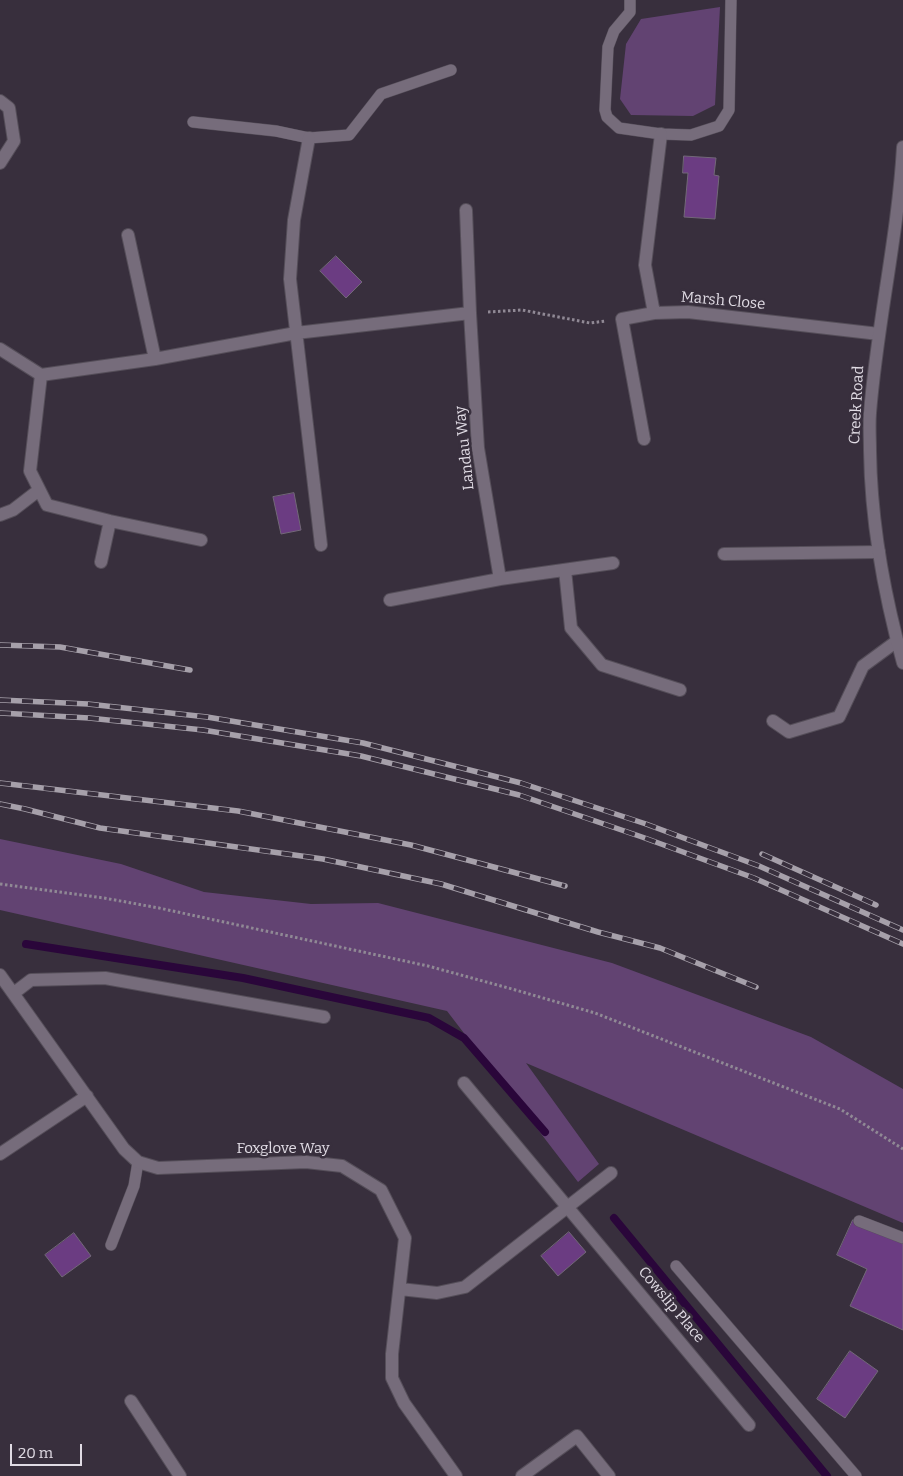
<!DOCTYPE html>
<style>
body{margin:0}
#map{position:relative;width:903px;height:1476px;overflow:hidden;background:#382f3d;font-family:Bitter,serif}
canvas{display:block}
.scale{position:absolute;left:10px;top:1444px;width:72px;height:22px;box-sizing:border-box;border:2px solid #e0dbe4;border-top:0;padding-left:6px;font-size:15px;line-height:18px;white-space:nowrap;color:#e0dbe4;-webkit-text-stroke:4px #382f3d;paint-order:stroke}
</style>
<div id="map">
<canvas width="903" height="1476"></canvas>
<div class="scale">20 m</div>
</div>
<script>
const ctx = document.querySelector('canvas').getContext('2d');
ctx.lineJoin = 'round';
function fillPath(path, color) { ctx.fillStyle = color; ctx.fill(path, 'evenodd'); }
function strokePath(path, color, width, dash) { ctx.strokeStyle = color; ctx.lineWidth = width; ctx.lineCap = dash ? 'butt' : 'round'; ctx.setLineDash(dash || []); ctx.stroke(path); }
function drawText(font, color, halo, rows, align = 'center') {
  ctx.font = font + ' Bitter,serif'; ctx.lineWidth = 5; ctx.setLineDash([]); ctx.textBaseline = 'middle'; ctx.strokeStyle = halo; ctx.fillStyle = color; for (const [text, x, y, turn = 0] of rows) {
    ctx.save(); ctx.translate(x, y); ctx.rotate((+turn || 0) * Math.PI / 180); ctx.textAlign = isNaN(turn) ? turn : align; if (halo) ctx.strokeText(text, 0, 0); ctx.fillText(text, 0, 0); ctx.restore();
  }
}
fillPath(new Path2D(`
 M720,7L715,105L693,116L631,115L620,99L626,44L641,19Z
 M0,839L121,864L204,892L311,904L378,903L612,963L811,1037L903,1089V1223L526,1063L599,1164L578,1182L447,1011L0,910Z`), '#624372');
strokePath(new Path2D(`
 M26,944L243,978L429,1018L464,1038L545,1132
 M614,1218L827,1476`), '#2a063a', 8);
const building = new Path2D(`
 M684,156L716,158L714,175L719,176L715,219L684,217L688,173H683Z
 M336,256L362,282L346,298L320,271Z
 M294,493L301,530L281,534L273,497Z
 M853,1220L903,1243V1330L850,1306L867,1269L837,1255Z
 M569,1232L586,1252L558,1276L541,1256Z
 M74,1233L91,1256L62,1277L45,1255Z
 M850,1351L878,1371L845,1418L817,1399Z`);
fillPath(building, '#6b3c82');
strokePath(building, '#726878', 1);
const service = new Path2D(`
 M630,0V12L614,31L608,47L605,110L607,117L619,128L661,134L691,135L719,126L729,110L731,0
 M193,122L276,131L309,138L349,135L381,94L451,70
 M859,1221L903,1238
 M111,1245L134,1186L138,1162
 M676,1266L856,1476`);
const minor = new Path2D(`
 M0,101L9,108L14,141L0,163
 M661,134L645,265L654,313L688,312L879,334
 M309,138L294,220L290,279L321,545
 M466,210L470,313
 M128,235L155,359
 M0,349L41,375L155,359L296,333L470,313L478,448L500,579L390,600
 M41,375L30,471L47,505L110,521L201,540
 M644,439L622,319L654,313
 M0,515L13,510L39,490
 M724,554L879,552
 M101,562L110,521
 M565,570L571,628L602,665L680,690
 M500,579L613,563
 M773,721L789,732L839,717L863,666L897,641
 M0,975L124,1149L138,1162L158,1168L306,1162L342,1166L381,1190L405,1238L392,1354V1378L404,1403L456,1476
 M14,993L31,980L105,978L324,1017
 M464,1083L749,1425
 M0,1154L87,1096
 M400,1289L437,1293L465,1287L611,1173
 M131,1401L180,1476
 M522,1476L577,1436L609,1476`);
const tertiary = new Path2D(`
 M903,147C898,236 877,324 870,413C869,426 870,438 870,451C871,523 884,594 903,663`);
strokePath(service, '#554e59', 12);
strokePath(minor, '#554e59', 14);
strokePath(tertiary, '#554e59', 14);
strokePath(new Path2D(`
 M488,312L522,310L590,323L606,321
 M0,884L104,898L159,908L428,966L512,989L595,1013L840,1109L903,1149`), '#908995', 3, [2.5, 2.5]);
strokePath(service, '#766c7b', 11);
strokePath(minor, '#766c7b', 12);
strokePath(tertiary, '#766c7b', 12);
const rail = new Path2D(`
 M0,645L60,647L190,670
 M0,700L88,704L207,717L363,743L521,783L646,824L759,866L903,930
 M0,713L89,718L203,730L361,756L519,795L642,837L754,878L903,944
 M0,783L238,811L411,845L565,886
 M0,804L25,809L100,828L323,859L441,884L598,932L660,948L756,987
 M762,854L876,905`);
strokePath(rail, '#a6a0aa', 5.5);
strokePath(rail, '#382f3d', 4, [11]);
drawText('15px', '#e0dbe4', '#382f3d', [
 ["Marsh Close",723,301,5],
 ["Creek Road",857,405,-87],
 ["Landau Way",465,448,-96],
 ["Foxglove Way",283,1149],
 ["Cowslip Place",671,1305,50]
]);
</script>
